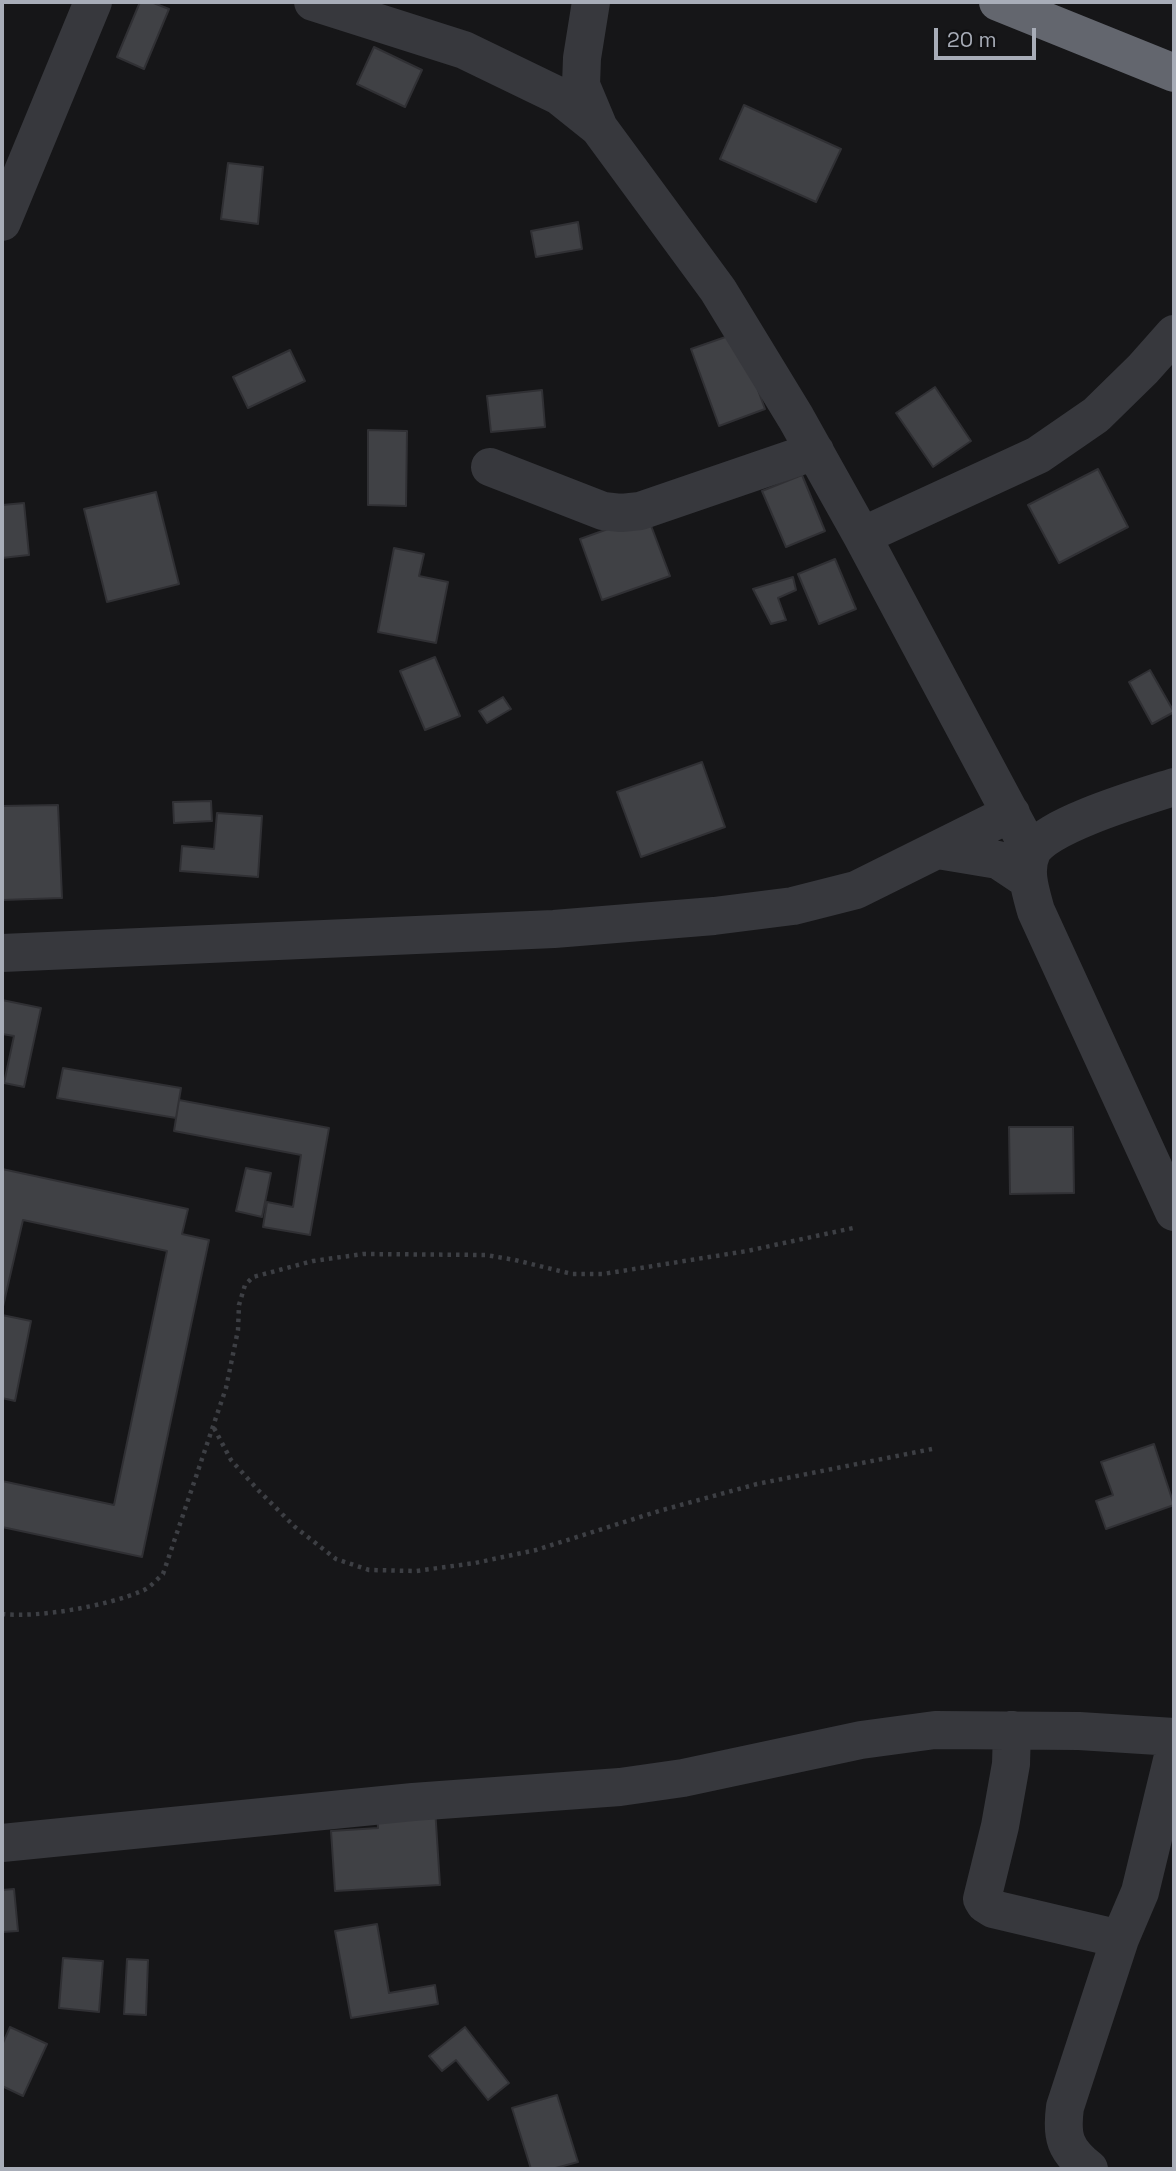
<!DOCTYPE html>
<style>
body{margin:0}
#map{position:relative;width:1176px;height:2171px;overflow:hidden;background:#161618;font-family:"Space Grotesk",sans-serif}
canvas{display:block}
.frame{position:absolute;inset:0;border:4px solid #a8adb8;pointer-events:none}
.scale{position:absolute;left:934px;top:28px;width:102px;height:32px;box-sizing:border-box;border:4px solid #a8adb8;border-top:0;padding-left:9px;font-size:21px;line-height:24px;white-space:nowrap;color:#a8adb8;-webkit-text-stroke:5px #111113;paint-order:stroke}
</style>
<div id="map">
<canvas width="1176" height="2171"></canvas>
<div class="frame"></div>
<div class="scale">20 m</div>
</div>
<script>
const ctx = document.querySelector('canvas').getContext('2d');
ctx.lineJoin = 'round';
function fillPath(path, color) { ctx.fillStyle = color; ctx.fill(path, 'evenodd'); }
function strokePath(path, color, width, dash) { ctx.strokeStyle = color; ctx.lineWidth = width; ctx.lineCap = dash ? 'butt' : 'round'; ctx.setLineDash(dash || []); ctx.stroke(path); }
const building = new Path2D(`
 M140,2H151L169,9L144,69L117,57Z
 M374,47L422,70L405,107L357,84Z
 M744,105L841,149L816,202L720,159Z
 M228,163L263,167L258,224L221,219Z
 M578,222L582,249L536,257L531,231Z
 M737,333L765,409L719,426L691,349Z
 M290,350L305,381L248,408L233,377Z
 M935,387L971,441L933,467L896,413Z
 M542,390L545,427L491,432L487,396Z
 M368,430L407,431L406,506L368,505Z
 M1098,469L1128,527L1059,563L1028,505Z
 M802,475L825,531L786,547L762,491Z
 M156,492L179,584L107,602L84,509Z
 M24,503L29,555L2,558V505Z
 M647,515L670,576L602,600L580,539Z
 M394,548L424,554L419,576L448,582L436,643L378,632Z
 M835,559L856,609L819,624L798,574Z
 M793,577L796,590L778,598L786,620L771,624L753,589Z
 M435,657L460,716L425,730L400,671Z
 M1150,670L1174,712L1152,724L1129,682Z
 M503,697L511,709L487,723L479,711Z
 M702,762L725,827L641,857L617,792Z
 M211,801L212,821L174,823L173,802Z
 M58,805L62,898L2,900V806Z
 M217,813L262,816L258,877L180,871L182,846L214,849Z
 M2,1000L41,1008L24,1087L4,1083L14,1036L2,1034Z
 M63,1068L181,1088L176,1118L57,1098Z
 M179,1100L329,1128L310,1235L263,1227L267,1202L293,1207L301,1155L174,1131Z
 M1009,1127H1073L1074,1193L1010,1194Z
 M246,1168L271,1173L262,1217L236,1211Z
 M2,1169L188,1209L182,1234L209,1240L142,1557L2,1527V1481L114,1505L167,1251L23,1220L2,1311Z
 M2,1315L31,1321L15,1401L2,1398Z
 M1154,1444L1174,1505L1106,1529L1096,1501L1113,1495L1101,1462Z
 M435,1808L440,1885L335,1891L331,1831L378,1828L377,1811Z
 M14,1889L18,1931L2,1932V1890Z
 M377,1924L389,1993L435,1985L438,2004L351,2018L335,1931Z
 M63,1958L103,1961L99,2012L59,2008Z
 M127,1959L148,1960L146,2015L124,2014Z
 M10,2027L47,2044L23,2096L2,2086V2045Z
 M465,2027L509,2083L488,2100L456,2060L442,2071L429,2056Z
 M557,2095L578,2162L552,2169H531L512,2108Z`);
fillPath(building, '#404145');
strokePath(building, '#303034', 2);
strokePath(new Path2D(`
 M214,1428L231,1460L258,1490L295,1527L336,1559L369,1570L416,1571L475,1563L536,1550L659,1511L757,1484L932,1449
 M2,1614C40,1618 106,1606 142,1591C150,1588 157,1579 163,1574L226,1388L238,1330L239,1305L245,1285L253,1277L313,1261L363,1254L486,1255L515,1260L572,1274H603L747,1251L853,1228`), '#3d3f44', 4.5, [3.5, 5]);
strokePath(new Path2D(`
 M313,2L464,50L559,96L599,128L718,290L796,418L862,536L1031,852
 M591,2L582,58L581,85L599,128
 M2,222L93,2
 M490,467L603,511L621,513L640,511L815,451
 M862,536L1038,455L1096,415L1143,369L1174,334
 M1174,787C1146,796 1043,826 1032,852C1023,870 1031,893 1036,911L1174,1212
 M938,850L998,860L1028,880
 M2,953L554,929L714,916L793,906L856,890L1011,813
 M1012,1730L1011,1764L1000,1826L982,1899L985,1904L993,1909L1120,1939
 M2,1843L413,1802L620,1787L683,1778L861,1740L935,1730L1079,1731L1174,1737
 M1089,2169C1065,2150 1061,2137 1065,2107L1120,1939L1140,1892L1174,1752`), '#37383d', 38);
strokePath(new Path2D(`
 M998,2L1174,73`), '#63666e', 38);
</script>
